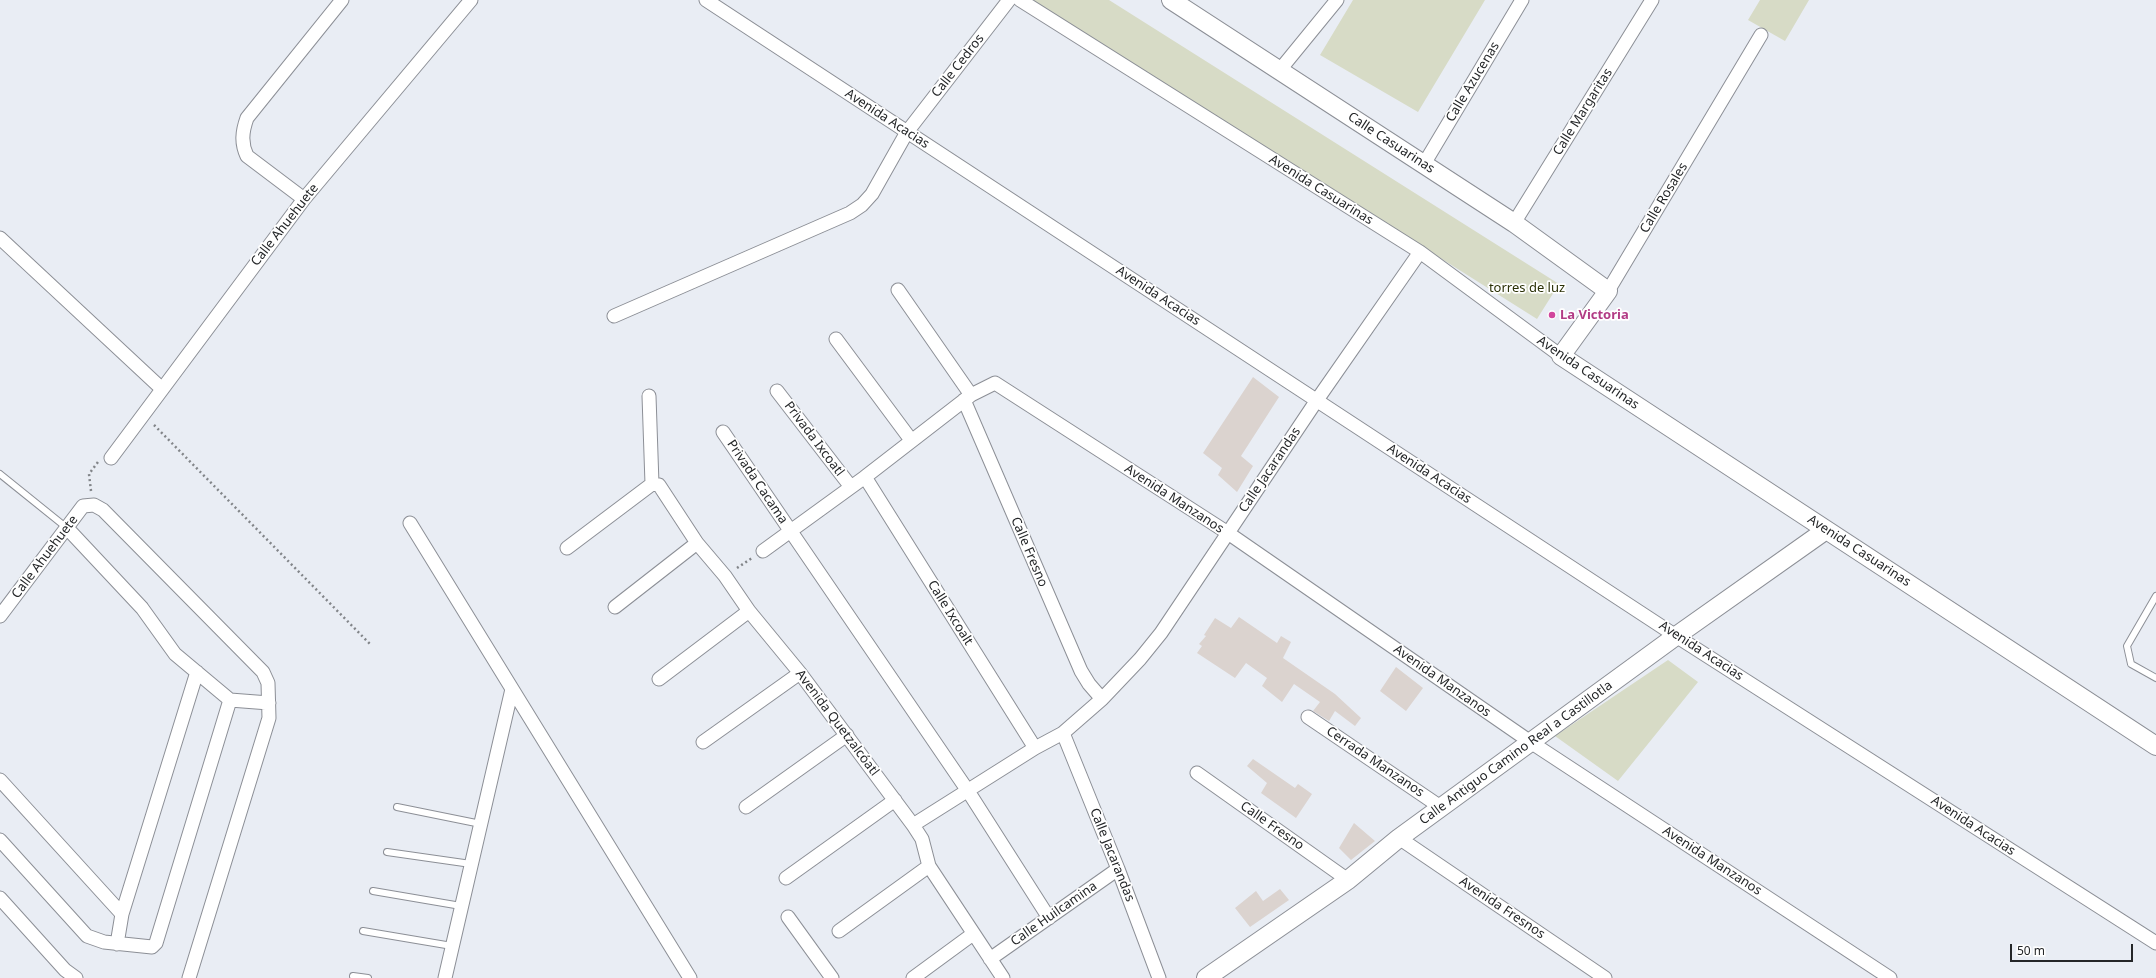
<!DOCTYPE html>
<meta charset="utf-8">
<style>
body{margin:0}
#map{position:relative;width:2156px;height:978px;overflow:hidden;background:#e9edf4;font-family:"Noto Sans",sans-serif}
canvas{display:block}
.scale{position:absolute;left:2010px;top:944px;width:123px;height:18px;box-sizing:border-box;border:2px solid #242628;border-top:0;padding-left:5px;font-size:12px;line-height:14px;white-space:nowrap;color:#242628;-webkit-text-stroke:3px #fff;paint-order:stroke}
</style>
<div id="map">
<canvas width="2156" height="978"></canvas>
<div class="scale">50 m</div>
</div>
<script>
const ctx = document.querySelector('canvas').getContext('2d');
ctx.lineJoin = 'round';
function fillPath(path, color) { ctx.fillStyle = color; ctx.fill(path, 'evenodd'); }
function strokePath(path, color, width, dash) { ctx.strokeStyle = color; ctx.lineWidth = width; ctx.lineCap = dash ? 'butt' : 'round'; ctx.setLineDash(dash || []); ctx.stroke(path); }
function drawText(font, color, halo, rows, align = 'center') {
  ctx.font = font + ' "Noto Sans",sans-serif'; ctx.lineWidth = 3.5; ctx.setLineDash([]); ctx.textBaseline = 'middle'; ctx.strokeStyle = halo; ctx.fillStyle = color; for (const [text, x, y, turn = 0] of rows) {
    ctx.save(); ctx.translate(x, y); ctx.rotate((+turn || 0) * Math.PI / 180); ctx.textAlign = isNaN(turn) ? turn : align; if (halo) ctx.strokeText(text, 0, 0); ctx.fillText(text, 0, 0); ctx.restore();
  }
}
fillPath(new Path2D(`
 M1031,0H1109L1559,284L1537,319Z
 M1353,0H1485L1418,112L1320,55Z
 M1760,0H1809L1785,41L1748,20Z
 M1668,660L1698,682L1618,781L1555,736Z`), '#d7dbc6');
fillPath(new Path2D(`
 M1253,377L1279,397L1241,456L1253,466L1237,492L1218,475L1222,468L1203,453Z
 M1239,617L1277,643L1281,636L1291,642L1283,658L1335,694L1361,718L1355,726L1335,711L1329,721L1313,711L1320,702L1294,684L1282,702L1262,686L1267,678L1246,663L1235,678L1197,653L1202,646L1199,644L1206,636L1204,635L1215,618L1231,628Z
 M1396,667L1423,688L1406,711L1380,691Z
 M1253,759L1295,788L1298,784L1312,794L1296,818L1261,793L1267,783L1247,766Z
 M1354,823L1375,841L1351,860L1339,848Z
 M1280,889L1289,900L1250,927L1235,908L1256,891L1263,901Z`), '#dbd3cf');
const lane = new Path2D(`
 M0,474L67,528
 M2156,596L2127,646L2131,664L2156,678
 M397,807L481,824
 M387,852L471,864
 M373,891L461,906
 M363,931L452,946
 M353,976L368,978`);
const street = new Path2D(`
 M706,0L1676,636L2156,943
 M1020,0L1420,252L1561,356
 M1279,71L1337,0
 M1424,164L1522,0
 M304,199L247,156C241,143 242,132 247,118L342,0
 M1514,223L1652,0
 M0,238L162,389
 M898,290L971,395
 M1608,291L1761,35
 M614,316L850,213L862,205L872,194L907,132L1009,0
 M836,339L911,440
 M777,391L851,487
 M649,396L652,484
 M964,400L1081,671L1089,684L1102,699
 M723,432L968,791L1049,918
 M111,458L304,199L471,0
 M865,477L1035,748
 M652,484L659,485L697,543L725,576L749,611L800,673L913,825L922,839L929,866L1003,978
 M410,523L690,978
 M67,528L142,608L175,654L230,700L269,703
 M567,548L652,484
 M763,551L865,477L971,395L995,383L1228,533L1532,743L1890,978
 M615,607L697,543
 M0,616L83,506L94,505L103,510L263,672L268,683L269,718L189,978
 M659,679L749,611
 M1308,717L1442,808
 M1063,733L1118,869L1159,978
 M703,742L800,673
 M1197,773L1348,880
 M0,780L122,914
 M746,807L847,735
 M913,825L1035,748L1063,733L1102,699L1140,659L1161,633L1317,400L1420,252
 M1399,838L1605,978
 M0,840L87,936L104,942L152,947L156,943L230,700
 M786,878L895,800
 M0,898L65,970L76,978
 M788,917L832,978
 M839,931L929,866
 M117,944L122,914L197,672
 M990,959L1118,869
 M445,978L512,689
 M913,978L973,934`);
const secondary = new Path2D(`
 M1171,0L1514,223L1608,291L1561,356L2156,746
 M1206,978L1348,880L1399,838L1676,636L1826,530`);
strokePath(lane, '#8c8f96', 8);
strokePath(street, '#8c8f96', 15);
strokePath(secondary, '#8c8f96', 20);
strokePath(new Path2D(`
 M154,425L371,645
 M91,491L89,474L98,462
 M737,568L752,558`), '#828589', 2.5, [2, 3]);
strokePath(lane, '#fff', 6);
strokePath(street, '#fff', 13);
strokePath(secondary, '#fff', 18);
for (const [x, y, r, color] of [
 [1552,315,4,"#d1479c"]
]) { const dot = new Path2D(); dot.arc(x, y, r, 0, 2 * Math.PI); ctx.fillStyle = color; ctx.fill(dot); strokePath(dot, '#fff', 1.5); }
drawText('13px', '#242628', '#fff', [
 ["Calle Cedros",958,66,-52],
 ["Calle Azucenas",1473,82,-59],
 ["Calle Margaritas",1583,112,-58],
 ["Avenida Acacias",887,119,33],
 ["Calle Casuarinas",1391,143,33],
 ["Avenida Casuarinas",1321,190,32],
 ["Calle Rosales",1664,198,-59],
 ["Calle Ahuehuete",285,225,-52],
 ["Avenida Acacias",1158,296,33],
 ["Avenida Casuarinas",1588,373,34],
 ["Privada Ixcoatl",814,439,53],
 ["Calle Jacarandas",1270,470,-56],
 ["Avenida Acacias",1429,474,33],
 ["Privada Cacama",757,482,56],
 ["Avenida Manzanos",1174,499,33],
 ["Avenida Casuarinas",1859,551,33],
 ["Calle Fresno",1029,552,67],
 ["Calle Ahuehuete",45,557,-53],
 ["Calle Ixcoalt",950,613,58],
 ["Avenida Acacias",1701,651,33],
 ["Avenida Manzanos",1442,681,35],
 ["Avenida Quetzalcóatl",837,723,53],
 ["Calle Antiguo Camino Real a Castillotla",1516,753,-36],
 ["Cerrada Manzanos",1375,762,34],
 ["Calle Fresno",1272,826,35],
 ["Avenida Acacias",1973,826,33],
 ["Calle Jacarandas",1112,855,68],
 ["Avenida Manzanos",1712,861,33],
 ["Avenida Fresnos",1502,908,34],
 ["Calle Huilcamina",1054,914,-35]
]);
drawText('13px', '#2b3106', '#fff', [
 ["torres de luz",1527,288]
]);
drawText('bold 13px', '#b23c85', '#fff', [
 ["La Victoria",1560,315]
], 'left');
</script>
